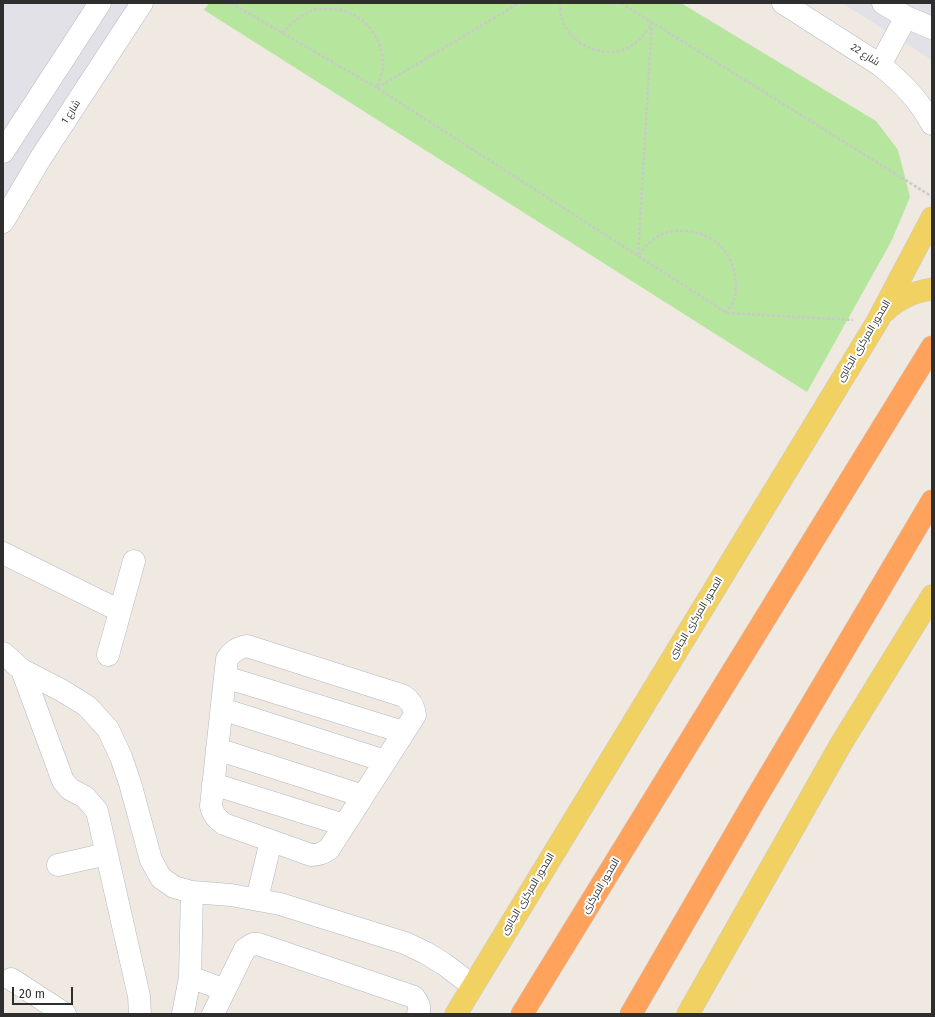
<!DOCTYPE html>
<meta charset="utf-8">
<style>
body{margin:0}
#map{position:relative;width:935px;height:1017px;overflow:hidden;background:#efe9e1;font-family:"Fira Sans",sans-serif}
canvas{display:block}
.frame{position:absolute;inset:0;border:4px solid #2e2e2e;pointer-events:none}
.scale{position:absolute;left:12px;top:987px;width:61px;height:18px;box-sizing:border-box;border:2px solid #2e2e2e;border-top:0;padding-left:5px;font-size:12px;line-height:14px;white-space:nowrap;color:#2e2e2e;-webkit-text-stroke:3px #fff;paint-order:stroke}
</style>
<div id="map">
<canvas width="935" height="1017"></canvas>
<div class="frame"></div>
<div class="scale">20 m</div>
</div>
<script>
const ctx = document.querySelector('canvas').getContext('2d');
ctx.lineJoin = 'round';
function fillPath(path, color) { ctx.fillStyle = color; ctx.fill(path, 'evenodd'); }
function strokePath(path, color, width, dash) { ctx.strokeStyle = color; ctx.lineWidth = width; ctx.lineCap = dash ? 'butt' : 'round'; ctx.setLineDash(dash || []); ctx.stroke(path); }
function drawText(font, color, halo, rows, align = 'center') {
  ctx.font = font + ' "Fira Sans",Cairo,sans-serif'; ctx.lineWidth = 4; ctx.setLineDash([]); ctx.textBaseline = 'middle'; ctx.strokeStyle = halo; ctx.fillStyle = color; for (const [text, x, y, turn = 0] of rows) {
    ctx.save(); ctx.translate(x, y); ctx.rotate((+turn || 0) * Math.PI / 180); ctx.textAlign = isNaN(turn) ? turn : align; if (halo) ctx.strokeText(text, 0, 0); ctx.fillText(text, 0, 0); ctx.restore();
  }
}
fillPath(new Path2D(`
 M3,3H132L3,208Z
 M842,3H932V60Z`), '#e3e1e8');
fillPath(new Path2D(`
 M209,3H681L876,121L898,150L910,197L891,242L807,392L204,10Z`), '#b6e59e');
const minor = new Path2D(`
 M783,3L880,65C902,82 919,100 932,124
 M883,3L906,17L932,28
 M880,65L906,17
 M3,152L100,3
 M3,222L40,159L142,3
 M3,553L120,611
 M247,646L404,696C411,701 414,706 415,715L329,849C323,853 319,855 311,855L224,824C217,819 213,815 211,806L227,659C233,651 237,648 247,646Z
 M3,653L22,670L61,690L87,706L108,729L121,757L130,783L151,860L161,878L174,887L192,892L231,895L280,904L405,943L426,953L444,964L473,986
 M108,655L134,561
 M22,670L63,781L70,789L85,797L97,811L139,996L140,1014
 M225,677L403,732
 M222,709L385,761
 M217,749L363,796
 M213,784L344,825
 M58,865L107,854
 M257,899L271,841
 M190,977L225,990
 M11,979L65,1014
 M183,1014L190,977L192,892
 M213,1014L245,949L253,944H258L414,997C418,1002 421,1008 418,1014`);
const major = new Path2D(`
 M885,311C899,298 913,292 932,289
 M456,1014L877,322L932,218
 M688,1014L841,744L932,596`);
const highway = new Path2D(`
 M522,1014L932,347
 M631,1014L755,800L932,501`);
strokePath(minor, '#b4b7c1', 23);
strokePath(major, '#c9c9c9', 23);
strokePath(highway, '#c9c9c9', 23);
strokePath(new Path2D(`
 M231,3L377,88L727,313L853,320
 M560,3C560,8 560,14 562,19C570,46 607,61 631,46C641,40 646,32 652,23
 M621,3L931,196
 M282,33C293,22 300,15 314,10C318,8 322,9 326,9C359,7 385,35 383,68C382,74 379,82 377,88
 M377,88L519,3
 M638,255L652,22
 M639,255C645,246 652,239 662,234C669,231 678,230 686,231C720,233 740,262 735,296C734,301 730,307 727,313`), '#c9c9c9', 2.5, [3, 2]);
strokePath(minor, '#fff', 22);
strokePath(major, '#f2d163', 22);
strokePath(highway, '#ffa35c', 22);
drawText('10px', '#2e2e2e', '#fff', [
 ["شارع 22",865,55,33],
 ["شارع 1",71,112,-57],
 ["المحور المركزى الجانبى",864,341,-59],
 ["المحور المركزى الجانبى",696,618,-59],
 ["المحور المركزى",601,886,-59],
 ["المحور المركزى الجانبى",528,894,-59]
]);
</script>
